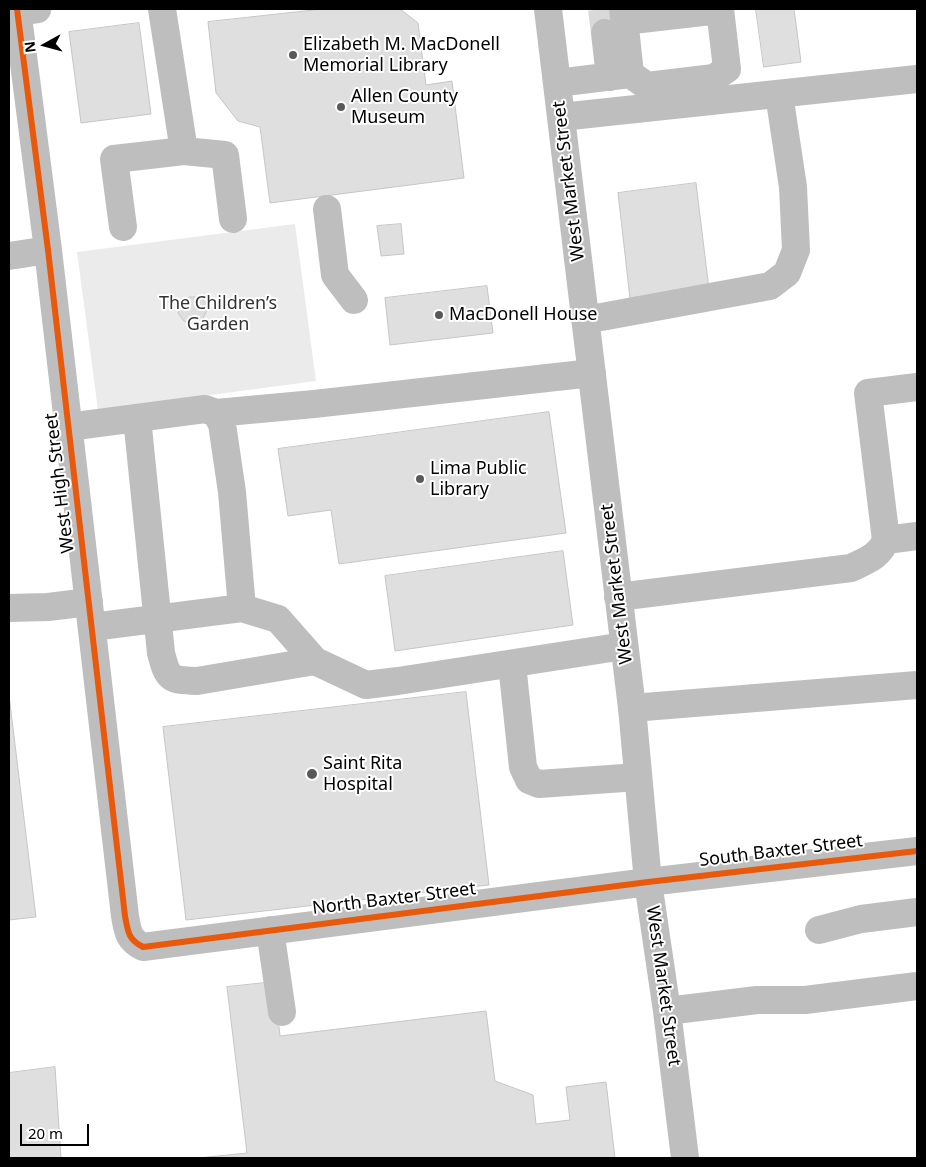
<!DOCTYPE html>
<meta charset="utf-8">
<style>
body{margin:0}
#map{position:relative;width:926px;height:1167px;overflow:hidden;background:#fff;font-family:"Noto Sans",sans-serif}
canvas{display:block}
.frame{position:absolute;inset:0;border:10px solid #000;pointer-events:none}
.north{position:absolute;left:20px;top:20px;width:50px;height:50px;-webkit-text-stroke:4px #fff;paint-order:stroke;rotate:263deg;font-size:14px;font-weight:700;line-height:20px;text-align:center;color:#000}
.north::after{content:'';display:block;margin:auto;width:18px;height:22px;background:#000;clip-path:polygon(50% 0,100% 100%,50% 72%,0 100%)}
.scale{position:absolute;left:20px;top:1124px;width:69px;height:22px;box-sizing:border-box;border:2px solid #000;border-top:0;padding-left:6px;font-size:15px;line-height:18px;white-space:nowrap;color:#000;-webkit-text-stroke:4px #fff;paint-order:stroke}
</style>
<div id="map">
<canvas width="926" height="1167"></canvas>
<div class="frame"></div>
<div class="north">N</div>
<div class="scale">20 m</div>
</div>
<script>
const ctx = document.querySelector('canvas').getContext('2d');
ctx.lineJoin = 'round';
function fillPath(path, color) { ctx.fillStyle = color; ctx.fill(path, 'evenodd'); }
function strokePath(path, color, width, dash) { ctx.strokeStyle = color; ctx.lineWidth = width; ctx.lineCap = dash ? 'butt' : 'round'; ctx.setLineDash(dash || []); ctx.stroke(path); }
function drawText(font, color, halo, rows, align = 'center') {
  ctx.font = font + ' "Noto Sans",sans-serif'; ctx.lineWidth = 4; ctx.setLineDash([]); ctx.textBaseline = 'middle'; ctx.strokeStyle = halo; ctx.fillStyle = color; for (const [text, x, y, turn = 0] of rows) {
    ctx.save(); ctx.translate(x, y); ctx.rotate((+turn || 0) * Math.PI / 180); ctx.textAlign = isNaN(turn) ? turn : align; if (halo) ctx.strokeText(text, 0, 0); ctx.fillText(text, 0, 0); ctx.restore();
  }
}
fillPath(new Path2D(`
 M295,224L316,381L98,410L77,252Z`), '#ebebeb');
const building = new Path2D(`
 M323,9H400L418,23L426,85L452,81L464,178L270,203L260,127L238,121L216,93L208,22Z
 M756,9H794L801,62L764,67Z
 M139,23L151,114L81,123L69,32Z
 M696,183L709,289L630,298L618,193Z
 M401,224L404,254L381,256L377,226Z
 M487,286L493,333L390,345L385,298Z
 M190,297H202L208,308L203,318L196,324L184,321L178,313L182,303Z
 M549,412L566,533L339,564L331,510L288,516L278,449Z
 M563,551L573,625L395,651L385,576Z
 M466,692L489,885L186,920L163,727Z
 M9,695L36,917L9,920Z
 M274,982L280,1036L486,1011L495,1081L533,1095L536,1124L570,1120L566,1087L606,1082L615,1158H198L247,1153L227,987Z
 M55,1067L61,1158H9V1073Z`);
fillPath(building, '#dfdfdf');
strokePath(building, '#c6c6c6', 1);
strokePath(new Path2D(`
 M602,9L605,33`), '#d9d9d9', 28, [28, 14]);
const major = new Path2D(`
 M9,13L37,9`);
strokePath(major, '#dbdbdb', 29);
strokePath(new Path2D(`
 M17,9L48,250L125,916C128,932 128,939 143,947L648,882L917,851
 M162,9L184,151L225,155L233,219
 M548,9L632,708L648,882L667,1011L685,1158
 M624,21L720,10
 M605,33L610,77
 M630,74L647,86L714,78L727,69L720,9
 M557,83L630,74L623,9
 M561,117L917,79
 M327,209L335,275L354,300
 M123,227L114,159L184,151
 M9,256L48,250
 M585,320L770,286L787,273L796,250L793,187L779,94
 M917,387L868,393L886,540L917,536
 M216,413L314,404L592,373
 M137,418L161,653C168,680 170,680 197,681L315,661
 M68,427L205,409L216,413L222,424L232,492L242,608
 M618,597L851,568C867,560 879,557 886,540
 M9,608L48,607L89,602
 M92,627L242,608L278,619L315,661L366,685L398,681L624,646
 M512,664L523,767L529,780L539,784L638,777
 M632,708L917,685
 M270,930L282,1012
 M819,930L861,919L917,912
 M667,1011L757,1000H805L917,986`), '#bebebe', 28);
strokePath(major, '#bebebe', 28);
strokePath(new Path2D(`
 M17,9L48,250L125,916C128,932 128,939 143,947L648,882L917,851`), '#e8590c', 6);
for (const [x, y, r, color] of [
 [293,55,5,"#595959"],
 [341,107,5,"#595959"],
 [439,315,5,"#595959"],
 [420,479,5,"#595959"],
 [312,774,6,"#595959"]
]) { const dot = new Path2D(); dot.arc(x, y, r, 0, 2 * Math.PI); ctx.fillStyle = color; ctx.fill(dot); strokePath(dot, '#fff', 2); }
drawText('18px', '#000', '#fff', [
 ["Elizabeth M. MacDonell",303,45],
 ["Memorial Library",303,66],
 ["Allen County",351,97],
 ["Museum",351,118],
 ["MacDonell House",449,315],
 ["Lima Public",430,469],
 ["Library",430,490],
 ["Saint Rita",323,764],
 ["Hospital",323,785]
], 'left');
drawText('18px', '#000', '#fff', [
 ["West Market Street",569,181,-97],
 ["West High Street",60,483,-97],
 ["West Market Street",617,584,-97],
 ["South Baxter Street",781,851,-7],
 ["North Baxter Street",394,899,-7],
 ["West Market Street",663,986,82]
]);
drawText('18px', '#323232', '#fff', [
 ["The Children’s",218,304],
 ["Garden",218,325]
]);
</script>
